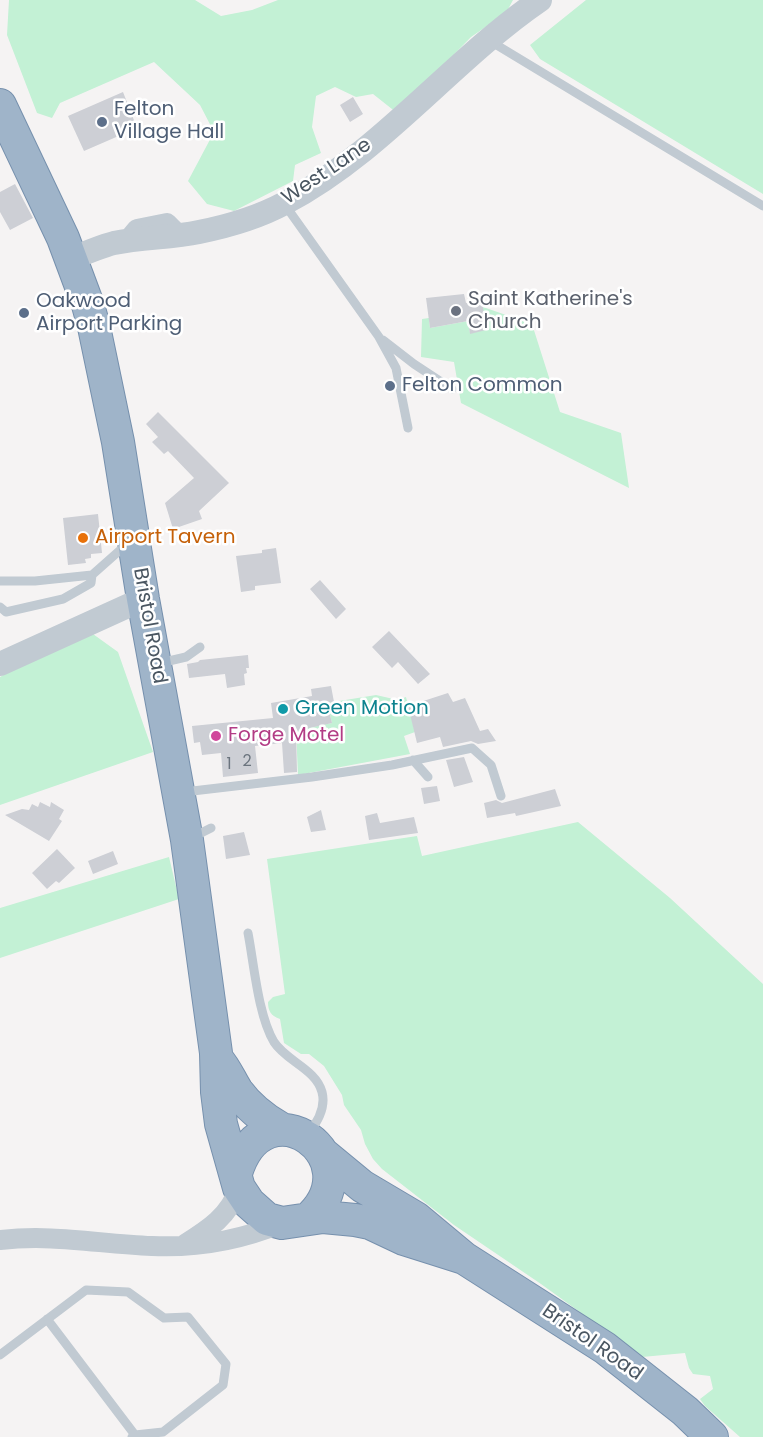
<!DOCTYPE html>
<style>
body{margin:0}
canvas{display:block;background:#f5f3f3}
</style>
<canvas width="763" height="1437"></canvas>
<script>
const ctx = document.querySelector('canvas').getContext('2d');
ctx.lineJoin = 'round';
function fillPath(path, color) { ctx.fillStyle = color; ctx.fill(path, 'evenodd'); }
function strokePath(path, color, width, dash) { ctx.strokeStyle = color; ctx.lineWidth = width; ctx.lineCap = dash ? 'butt' : 'round'; ctx.setLineDash(dash || []); ctx.stroke(path); }
function drawText(font, color, halo, rows, align = 'center') {
  ctx.font = font + ' Poppins,sans-serif'; ctx.lineWidth = 5; ctx.setLineDash([]); ctx.textBaseline = 'middle'; ctx.strokeStyle = halo; ctx.fillStyle = color; for (const [text, x, y, turn = 0] of rows) {
    ctx.save(); ctx.translate(x, y); ctx.rotate((+turn || 0) * Math.PI / 180); ctx.textAlign = isNaN(turn) ? turn : align; if (halo) ctx.strokeText(text, 0, 0); ctx.fillText(text, 0, 0); ctx.restore();
  }
}
fillPath(new Path2D(`
 M9,0H195L221,16L252,10L278,0H513L506,13L471,37L397,113L373,94L356,97L335,87L316,96L312,127L321,153L295,165L293,181L234,211L207,204L188,181L214,132L200,105L154,62L60,103L52,118L37,113L7,35Z
 M586,0H763V194L540,59L530,45Z
 M483,307L532,324L560,412L621,433L629,488L461,403L454,362L421,357L422,319L429,318L430,328L468,321L470,333Z
 M86,629L118,652L153,752L0,805V677Z
 M376,695L398,700L406,697L415,732L404,736L410,754L298,775L296,730L332,723L327,703Z
 M578,822L670,898L763,984V1437H740L705,1406L700,1399L713,1389L710,1376L693,1374L689,1368L685,1353L642,1357L541,1284L454,1225L382,1169L373,1159L365,1144L361,1130L344,1105L342,1095L324,1066L309,1054H301L284,1043L280,1019C271,1016 268,1011 268,1002L273,997L285,994L267,859L417,836L422,856Z
 M169,857L179,899L0,958V908Z`), '#c3f1d5');
fillPath(new Path2D(`
 M123,92L137,128L84,151L68,116Z
 M353,97L363,114L350,122L340,105Z
 M15,184L33,218L10,230L0,212V192Z
 M464,294L466,303L482,300L486,330L470,334L468,321L430,328L426,298Z
 M158,412L229,483L199,511L202,519L173,529L165,503L194,478L168,451L164,454L152,442L158,437L146,424Z
 M98,514L102,553L91,554V558L85,559L86,563L68,565L63,518Z
 M276,548L281,583L255,586V590L241,592L236,556L262,553V550Z
 M320,580L346,609L336,619L310,589Z
 M389,631L430,674L418,684L398,662L392,668L372,647Z
 M248,655L249,668H246L247,673L244,674L245,685L227,688L225,674L189,678L187,664L198,662L200,660Z
 M331,686L334,702L327,703L332,723L296,731L297,772L284,773L282,743L255,746L258,773L223,777L221,753L202,755L200,742L194,743L192,726L273,718L271,703L312,696L311,689Z
 M448,693L453,702L465,698L480,731L488,729L496,741L478,744L471,741L443,747L440,737L417,743L408,706Z
 M464,757L473,782L454,787L446,760Z
 M437,786L440,801L424,804L421,788Z
 M555,789L561,806L516,816L515,813L487,818L484,803L496,800L502,803Z
 M40,802L50,807L51,802L64,810L59,819L62,821L49,841L5,815L22,809L29,810L32,804L38,807Z
 M321,810L326,830L311,832L307,817Z
 M377,813L380,823L414,817L418,833L369,840L365,816Z
 M244,832L250,855L226,859L223,836Z
 M57,849L75,868L59,883L56,881L47,889L32,873Z
 M113,851L118,864L93,874L88,861Z`), '#cdcfd5');
const trunk = new Path2D(`
 M0,105L63,238L88,305L94,327L118,442L143,599L187,840L216,1053L217,1092L221,1124L239,1188L249,1203L267,1219L282,1223L323,1217L355,1220L370,1223L404,1239L464,1258
 M217,1059C226,1069 230,1080 237,1091C248,1106 264,1119 280,1128
 M322,1153L362,1186L416,1218L464,1258L605,1348L685,1411L712,1437
 M236,1173C265,1079 375,1159 308,1219`);
strokePath(trunk, '#7690ad', 34);
strokePath(new Path2D(`
 M490,41L763,206
 M285,205L379,337L396,368L408,428
 M383,340L414,364L452,389
 M0,581H35L92,575L127,544
 M0,607L6,612L63,599L91,583L92,575
 M160,663L186,657L200,647
 M413,760L428,777
 M184,792L312,777L392,765L472,748L491,765L501,796
 M191,838L211,828
 M248,933C254,964 258,1015 274,1042C286,1061 316,1069 322,1092C326,1107 317,1123 308,1134
 M47,1319L135,1435
 M0,1355L86,1290L128,1292L164,1318L188,1317L226,1364L223,1385L163,1432L135,1435L132,1437`), '#c1cad2', 9);
strokePath(new Path2D(`
 M132,235L137,229L167,223L179,235
 M0,1240C54,1234 99,1244 152,1246C196,1248 241,1240 282,1223
 M185,1244C209,1229 229,1216 239,1188`), '#c1cad2', 20);
strokePath(new Path2D(`
 M71,259C85,253 99,247 114,243C142,237 171,238 199,232C229,226 259,217 285,203C382,152 451,61 540,0
 M0,664L143,599`), '#c1cad2', 24);
strokePath(trunk, '#9fb4c9', 32);
for (const [x, y, r, color] of [
 [102,122,6,"#5c6f8a"],
 [456,311,6,"#6b7280"],
 [24,313,6,"#5c6f8a"],
 [390,386,6,"#5c6f8a"],
 [83,538,6,"#e8710a"],
 [283,709,6,"#0f9aa8"],
 [216,736,6,"#d1479c"]
]) { const dot = new Path2D(); dot.arc(x, y, r, 0, 2 * Math.PI); ctx.fillStyle = color; ctx.fill(dot); strokePath(dot, '#fff', 2); }
drawText('16px', '#6b747e', null, [
 ["2",247,762],
 ["1",229,765]
]);
drawText('20px', '#4e5e75', '#fff', [
 ["Felton",114,110],
 ["Village Hall",114,133],
 ["Oakwood",36,302],
 ["Airport Parking",36,325],
 ["Felton Common",402,386]
], 'left');
drawText('20px', '#4a5661', '#fff', [
 ["West Lane",327,172,-34],
 ["Bristol Road",149,626,80],
 ["Bristol Road",592,1343,35]
]);
drawText('20px', '#5b616d', '#fff', [
 ["Saint Katherine's",468,300],
 ["Church",468,323]
], 'left');
drawText('20px', '#c56008', '#fff', [
 ["Airport Tavern",95,538]
], 'left');
drawText('20px', '#0d838f', '#fff', [
 ["Green Motion",295,709]
], 'left');
drawText('20px', '#b23c85', '#fff', [
 ["Forge Motel",228,736]
], 'left');
</script>
